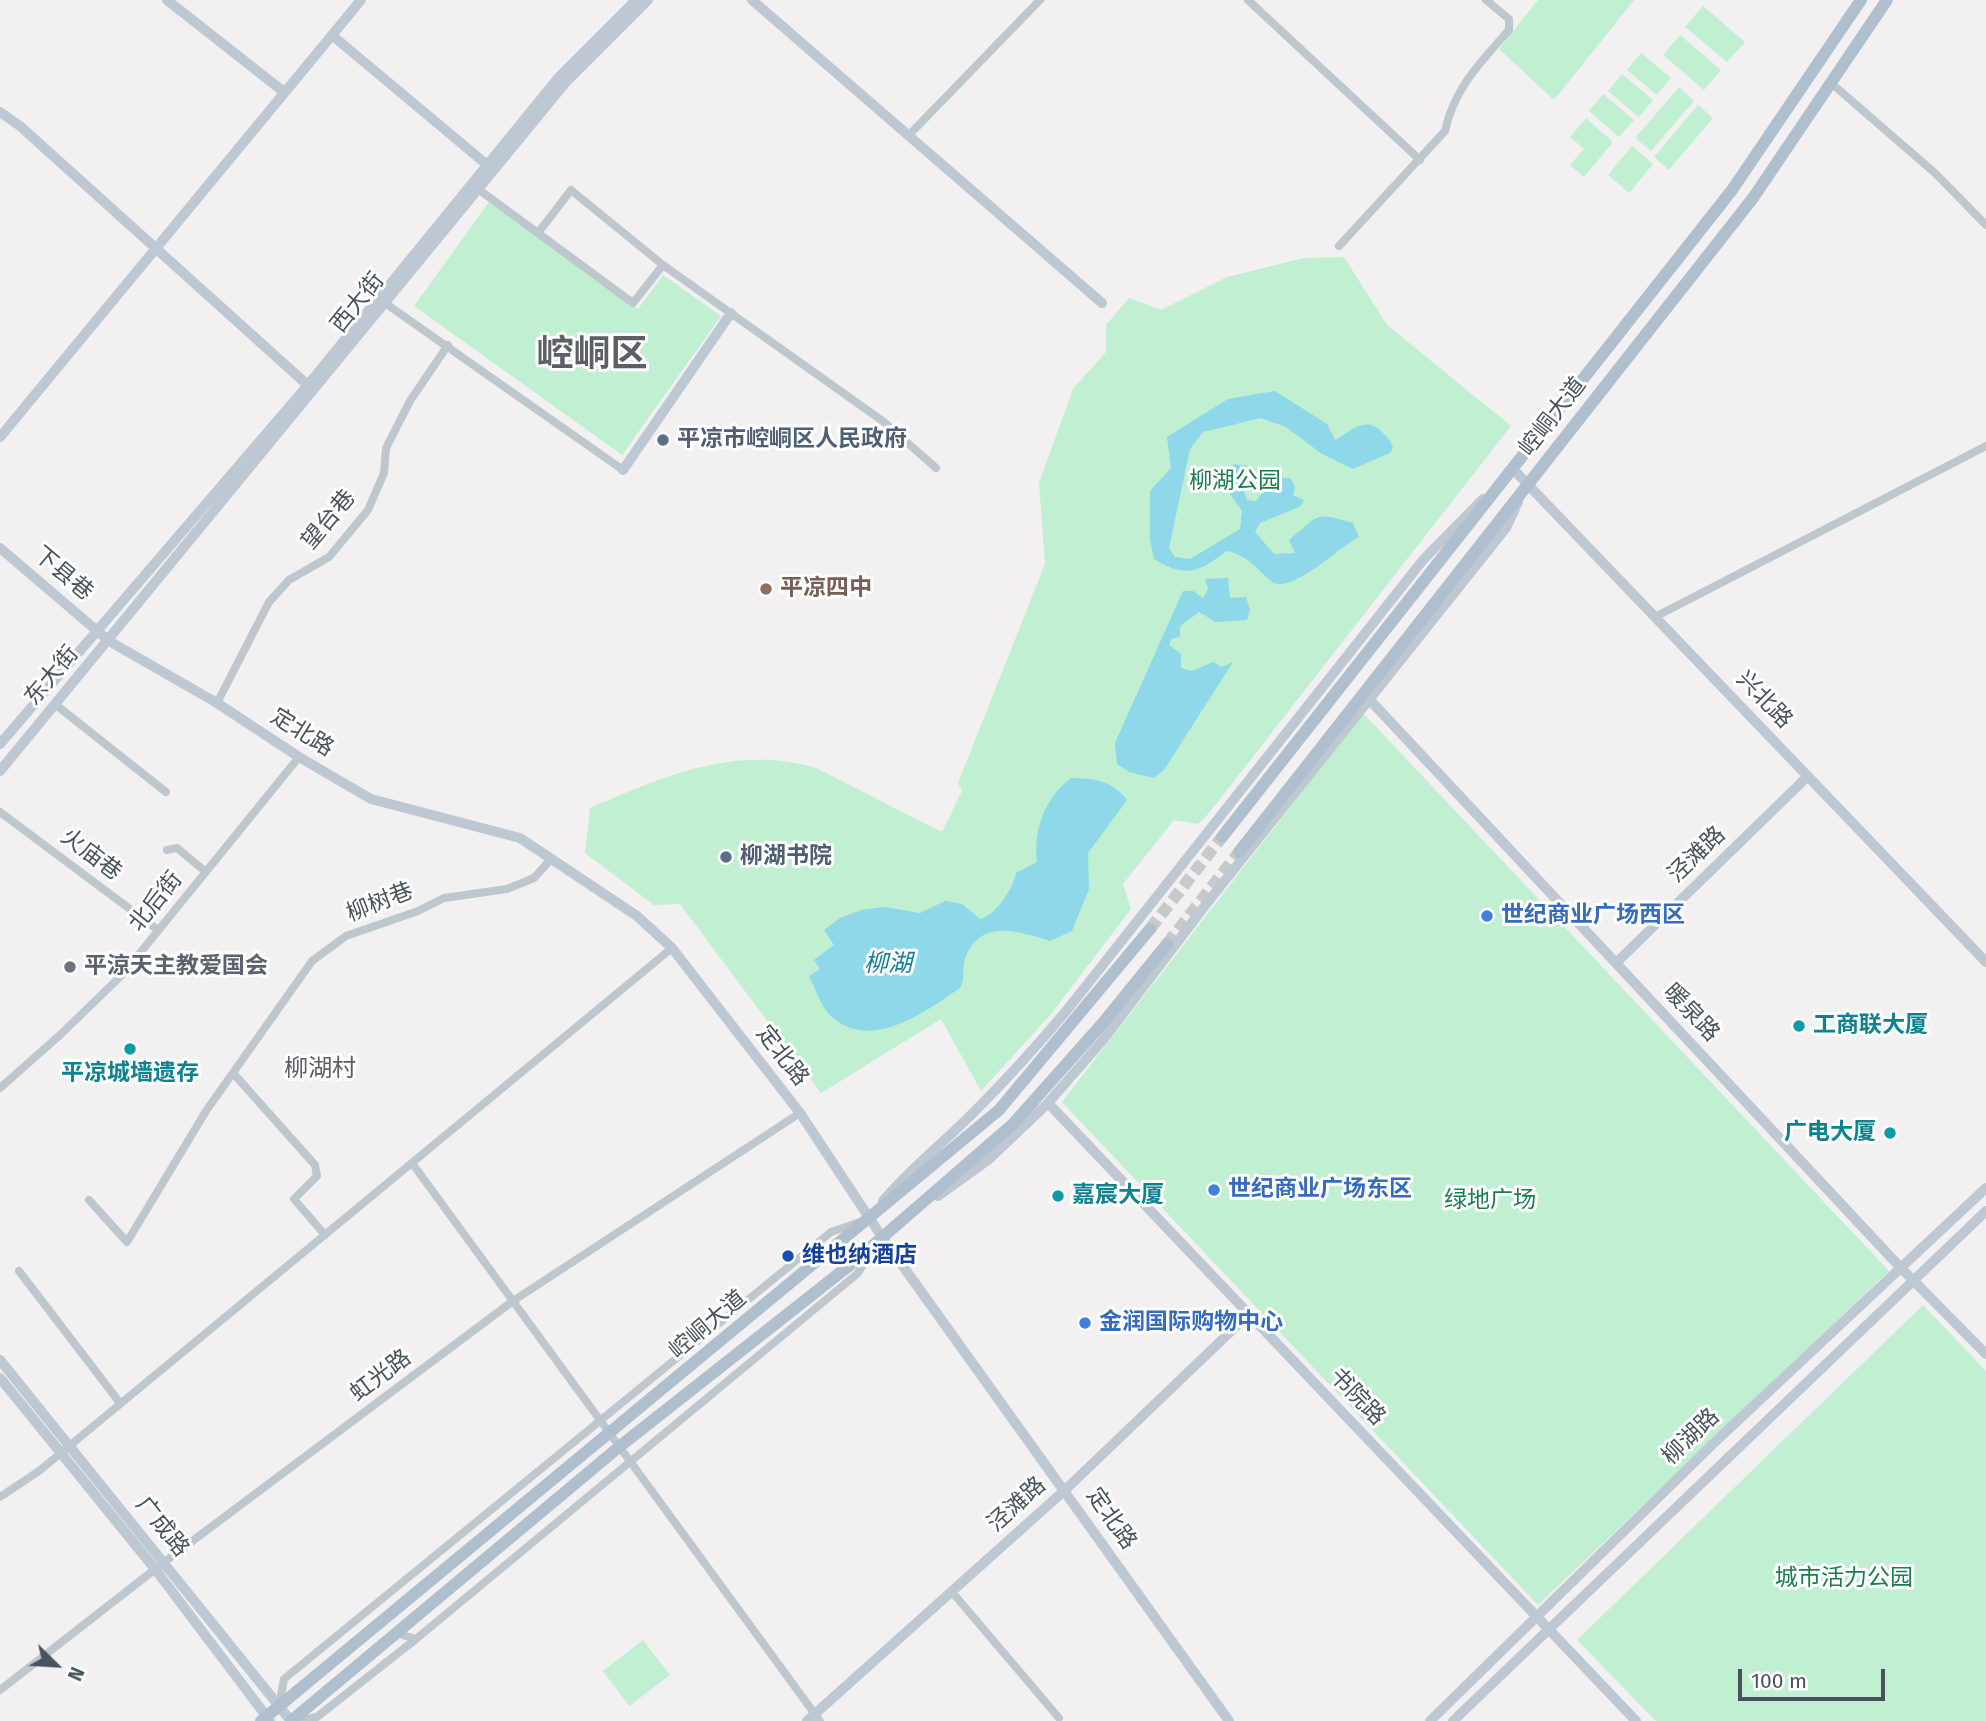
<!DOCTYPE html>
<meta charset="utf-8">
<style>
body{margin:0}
#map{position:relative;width:1986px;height:1721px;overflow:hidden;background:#f2f0f0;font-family:"Fira Sans",sans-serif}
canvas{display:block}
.north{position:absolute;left:21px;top:1630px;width:70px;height:70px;-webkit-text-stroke:5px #fff;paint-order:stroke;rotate:114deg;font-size:19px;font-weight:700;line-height:28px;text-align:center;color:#48535d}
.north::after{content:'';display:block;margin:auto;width:24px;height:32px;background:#48535d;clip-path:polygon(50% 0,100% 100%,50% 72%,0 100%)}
.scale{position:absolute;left:1738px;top:1669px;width:147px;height:32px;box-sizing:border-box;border:4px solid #48535d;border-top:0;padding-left:9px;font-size:21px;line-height:24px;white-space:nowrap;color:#48535d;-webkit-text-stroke:5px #fff;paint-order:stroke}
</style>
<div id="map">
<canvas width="1986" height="1721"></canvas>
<div class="north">N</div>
<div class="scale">100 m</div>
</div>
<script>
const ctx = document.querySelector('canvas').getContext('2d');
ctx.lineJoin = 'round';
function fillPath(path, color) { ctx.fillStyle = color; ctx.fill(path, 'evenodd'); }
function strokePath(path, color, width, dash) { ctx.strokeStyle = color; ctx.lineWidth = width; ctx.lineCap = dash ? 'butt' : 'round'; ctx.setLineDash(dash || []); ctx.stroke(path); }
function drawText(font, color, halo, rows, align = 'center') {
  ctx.font = font + ' "Fira Sans","Noto Sans SC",sans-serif'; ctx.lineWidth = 6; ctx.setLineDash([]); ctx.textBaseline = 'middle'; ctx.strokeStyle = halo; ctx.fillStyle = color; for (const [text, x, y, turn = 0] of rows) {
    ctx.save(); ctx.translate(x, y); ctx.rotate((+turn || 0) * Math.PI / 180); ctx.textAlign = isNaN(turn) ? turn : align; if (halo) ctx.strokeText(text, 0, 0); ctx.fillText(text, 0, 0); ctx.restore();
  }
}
fillPath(new Path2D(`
 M1538,0H1634L1554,100L1499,49Z
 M1703,6L1745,42L1727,62L1685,27Z
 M1680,35L1721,70L1704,90L1663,55Z
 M1641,53L1671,78L1657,95L1627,70Z
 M1622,74L1653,100L1639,117L1608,91Z
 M1679,87L1694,101L1651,151L1635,138Z
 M1603,94L1634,120L1619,137L1589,111Z
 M1698,105L1713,118L1669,170L1654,157Z
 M1586,118L1613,142L1584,177L1570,165L1584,149L1570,137Z
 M1632,146L1653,164L1629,193L1608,175Z
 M489,202L638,309L663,275L721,316L622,455L414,306Z
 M1344,257L1387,325L1511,426L1209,813L1198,824L1174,820L1123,884L1131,909L1051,1014L981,1091L941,1019L821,1093L680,904L654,905L585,853L590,808C662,777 736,744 816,768L942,832L962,791L958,783L1045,564L1039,483L1073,389L1106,352V325L1129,298L1161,310L1227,277L1304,258Z
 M1363,713L1889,1271L1538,1605L1062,1102Z
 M1923,1305L1986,1371V1721H1656L1577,1640Z
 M643,1640L670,1675L629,1706L603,1671Z`), '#c0efd1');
fillPath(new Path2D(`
 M1275,391L1327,424L1335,440C1350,432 1364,416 1380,430C1386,436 1391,440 1393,448L1390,453L1353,469L1322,454L1286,427L1261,418L1203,432L1190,449L1169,548L1175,557L1190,559L1240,529L1242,511L1227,490L1226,474L1234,464L1247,466L1253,477L1243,488L1247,500L1256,501L1264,491L1265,480L1272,477L1290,478L1295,486L1293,495L1304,500L1301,506L1260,523L1255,532L1274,554L1295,553L1289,540C1320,515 1312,511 1353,523L1359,537C1340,546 1289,597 1271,581C1256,568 1246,554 1226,551C1199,573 1185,578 1154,559L1150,539V491L1171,468L1167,437L1228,399Z
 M1228,578L1230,598L1246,597L1250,610L1247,620L1216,622L1199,612L1180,626V637L1171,639L1169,645L1181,654V668L1192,671L1213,662L1222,667L1233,662L1164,770L1154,778L1129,772L1117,764L1115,743L1183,591H1193L1203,598L1208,589L1205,579Z
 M1071,778C1094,778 1113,781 1127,800L1088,853L1089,889L1072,931L1050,941C1021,932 982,918 966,956C961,967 966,978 960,988C925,1012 872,1051 833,1018C822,1009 815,988 809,976L820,969L814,960L834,945L824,930L840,918L861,910L884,907L920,913L945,901L962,904L980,919C996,915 1013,889 1016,873L1037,862C1033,830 1045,798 1071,778Z`), '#8ed8ea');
strokePath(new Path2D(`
 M1150,929L1222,837
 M1167,944L1239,852`), '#c8c9cb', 12, [12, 6]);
strokePath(new Path2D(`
 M1248,0L1420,160
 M1831,83L1935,173L1986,225
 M909,135L1040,0
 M478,189L633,303L663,265
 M538,233L571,190L663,265L884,422L936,468
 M1339,246L1445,131C1454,88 1481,62 1509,30V19L1486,0
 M382,301L623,470
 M1655,617L1986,446
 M217,703L269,602L289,580L329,557L368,510L384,473L386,448L410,401L448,345
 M56,705L166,792
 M0,812L158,930
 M167,850L177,848L206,872
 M233,1073L315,1165L317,1176L294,1199L325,1235
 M0,1088L60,1035L123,974L299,757
 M412,1163L820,1721
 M89,1200L127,1242L206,1111L312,961L346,936L418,911L444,898L507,889L534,878L551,859
 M19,1271L120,1403
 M0,1497L39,1471L672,948
 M952,1592L1059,1718
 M396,1633L416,1639L857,1274L872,1252
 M0,1690L163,1563L513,1301L800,1113
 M279,1706L284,1679L831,1232L860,1222
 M295,1721L317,1717L416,1639`), '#bec7ce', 8);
strokePath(new Path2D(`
 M167,0L284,92
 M752,0L1102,303
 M333,36L492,169
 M0,112L20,126L312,389
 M0,437L361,0
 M623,470L731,313
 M1508,472L1512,468L1986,962
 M0,548L109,641L217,703L299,757L371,799L520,838L637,916L672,948L800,1113L882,1237L1229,1721
 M1369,699L1900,1267L1986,1354
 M0,744L308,385L559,77L636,0
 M0,771L566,82L648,0
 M1616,963L1808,776
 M1048,1103L1636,1721
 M938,1196L988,1160L1048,1103L1103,1040L1207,903L1506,528L1518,502
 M883,1201C910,1169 942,1144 972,1114C1005,1081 1037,1046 1067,1010L1423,560L1483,499
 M0,1360L291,1721
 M0,1378L155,1569L270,1721
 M807,1721L1065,1490L1249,1314
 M1430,1721L1715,1442L1986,1188
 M1453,1721L1986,1211`), '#bec8d3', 10);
strokePath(new Path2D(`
 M1222,837L1732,190L1861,0
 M1239,852L1753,198L1887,0
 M261,1721L999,1110L1150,929
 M291,1721L619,1447L855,1261L1013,1124L1102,1024L1167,944`), '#b0bfce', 12);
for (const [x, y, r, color] of [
 [663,440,7,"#5c6f8a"],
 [766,589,7,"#8d6e63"],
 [726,857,7,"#5c6f8a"],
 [1487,916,7,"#3f7fe0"],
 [70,967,7,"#6b7280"],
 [1799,1026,7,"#0f9aa8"],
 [130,1049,7,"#0f9aa8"],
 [1890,1133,7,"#0f9aa8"],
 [1214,1190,7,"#3f7fe0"],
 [1058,1196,7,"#0f9aa8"],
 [788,1256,7,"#1a4fb4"],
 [1085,1323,7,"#3f7fe0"]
]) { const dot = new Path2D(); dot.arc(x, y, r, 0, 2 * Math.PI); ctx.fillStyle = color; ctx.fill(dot); strokePath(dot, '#fff', 2.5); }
drawText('23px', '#48535d', '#fff', [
 ["西大街",358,303,-51],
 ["崆峒大道",1553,417,-52],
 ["望台巷",329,520,-50],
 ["下县巷",63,574,40],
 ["东大街",52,676,-50],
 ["兴北路",1764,700,46],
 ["定北路",302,733,32],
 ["火庙巷",91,855,37],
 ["泾滩路",1697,855,-44],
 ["北后街",156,902,-51],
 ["柳树巷",380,903,-21],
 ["暖泉路",1691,1013,47],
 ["定北路",782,1056,52],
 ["崆峒大道",708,1325,-40],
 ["虹光路",381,1376,-37],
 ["书院路",1357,1397,46],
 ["柳湖路",1691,1437,-44],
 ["泾滩路",1017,1505,-42],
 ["定北路",1111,1519,55],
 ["广成路",162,1527,51]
]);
drawText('bold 23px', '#4e5e75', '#fff', [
 ["平凉市崆峒区人民政府",677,440],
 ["柳湖书院",740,857]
], 'left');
drawText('23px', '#197e4b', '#fff', [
 ["柳湖公园",1235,482],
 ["绿地广场",1490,1201],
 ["城市活力公园",1844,1579]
]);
drawText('bold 23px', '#785e54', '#fff', [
 ["平凉四中",780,589]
], 'left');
drawText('bold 23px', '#366cbe', '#fff', [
 ["世纪商业广场西区",1501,916],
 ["世纪商业广场东区",1228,1190],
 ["金润国际购物中心",1099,1323]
], 'left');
drawText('bold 23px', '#5b616d', '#fff', [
 ["平涼天主教爱国会",84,967]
], 'left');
drawText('bold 23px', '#0d838f', '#fff', [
 ["工商联大厦",1813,1026],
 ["平凉城墙遗存",130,1074,"center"],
 ["广电大厦",1876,1133,"right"],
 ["嘉宸大厦",1072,1196]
], 'left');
drawText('bold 23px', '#164399', '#fff', [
 ["维也纳酒店",802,1256]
], 'left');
drawText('italic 24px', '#0f7e9a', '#fff', [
 ["柳湖",888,964]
]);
drawText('24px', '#5c6065', '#fff', [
 ["柳湖村",320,1069]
]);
drawText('bold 37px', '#5c6065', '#fff', [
 ["崆峒区",592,356]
]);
</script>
